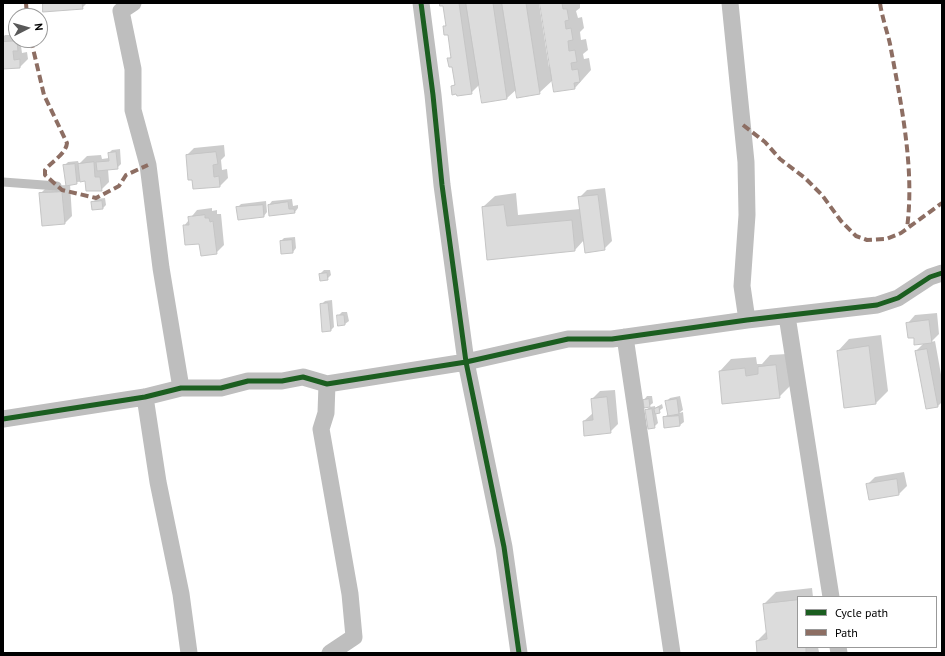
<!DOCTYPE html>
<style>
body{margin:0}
#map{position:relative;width:945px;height:656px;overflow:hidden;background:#fff;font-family:"PT Sans",sans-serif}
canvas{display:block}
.frame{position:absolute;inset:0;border:4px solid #000;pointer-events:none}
.legend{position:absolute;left:797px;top:596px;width:140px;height:52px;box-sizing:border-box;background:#fff;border:1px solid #999;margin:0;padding:5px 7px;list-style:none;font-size:12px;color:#000}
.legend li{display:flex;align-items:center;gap:8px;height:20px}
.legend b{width:20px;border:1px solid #999}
.north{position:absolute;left:8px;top:8px;width:40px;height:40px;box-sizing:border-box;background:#fff;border:1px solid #999;border-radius:50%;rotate:84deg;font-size:11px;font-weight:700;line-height:16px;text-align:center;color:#000}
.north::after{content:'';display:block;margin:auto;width:14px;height:18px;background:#595959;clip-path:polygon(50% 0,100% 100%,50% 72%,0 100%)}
</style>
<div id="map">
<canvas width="945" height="656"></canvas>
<div class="frame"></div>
<ul class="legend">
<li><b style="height:5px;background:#1b5e20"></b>Cycle path</li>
<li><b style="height:5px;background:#8d6e63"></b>Path</li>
</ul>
<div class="north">N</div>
</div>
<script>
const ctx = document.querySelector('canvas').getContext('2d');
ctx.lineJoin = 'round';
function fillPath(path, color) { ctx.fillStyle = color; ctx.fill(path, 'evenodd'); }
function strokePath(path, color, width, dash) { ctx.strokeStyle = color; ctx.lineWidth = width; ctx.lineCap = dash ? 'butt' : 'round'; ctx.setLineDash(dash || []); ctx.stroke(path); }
fillPath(new Path2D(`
 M44,3H87L82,8Z
 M441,3H539L549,67H551L541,3H580V8L576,11L578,18L582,17L584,28L580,32L581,40L586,39L588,50L583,54L584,59L589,58L591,70L575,88L554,91L553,80L539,93L517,89L507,98L483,102L480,84L471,93L452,87L456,83L453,66L448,59L452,56L448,33L444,27L447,24L444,5Z
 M5,35H16V40H25L21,46L22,53L27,52L28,59L20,67L3,68V37Z
 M224,145L225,156L221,160L222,170L227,169L228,178L220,186L194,188L187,155L194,148Z
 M120,149L121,164L117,168L108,169L109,182L101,190L86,180L70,184L72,216L64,224L40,194L48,186L67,185L64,166L68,162L78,161L79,164L87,156L101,155L102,159L109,158V153L112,150Z
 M605,188L612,241L604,249L584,240L575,250L488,259L483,207L495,196L516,193L518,215L580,209L579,198L587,190Z
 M105,198L106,205L103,208L92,203L96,199Z
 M292,199L293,206L298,205V208L295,212L269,205L272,201Z
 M266,201L267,212L264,216L237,208L241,204Z
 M212,208V211L217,210V214H221L224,245L216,253L200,243L184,226L197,210Z
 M295,237L296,248L293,252L281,241L284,238Z
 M324,270H330L331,275L327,279L320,274Z
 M332,300L334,327L330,331L321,305L325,301Z
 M342,312H347L349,321L345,324L338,316Z
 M937,313L939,334L931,342L935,341L942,380V402L938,406L916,351L924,343L915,337L908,323L915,315Z
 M881,335L888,391L876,403L845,407L838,351L849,339Z
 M787,354L791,385L779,397L720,371L731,359L756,357L757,364H762L770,355Z
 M615,390L618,424L610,432L584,421L593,413L592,399L600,391Z
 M647,396H652L653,403L649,406L644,400Z
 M680,396L683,410L679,413L683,412L684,422L680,425L665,427L664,418L668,414L666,402L670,398Z
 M662,404L663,408L656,413L658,423L654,427L646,410L650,407L655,406V408Z
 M904,472L907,486L899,494L870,499L867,485L875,477Z
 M812,588L813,597H798V647H818L819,652L758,653L757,641L767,631L764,604L776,592Z`), '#0003');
const building = new Path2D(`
 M43,3H82L83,9L43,12Z
 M440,3H459L472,94L457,96L456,94L452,95L451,86L455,85L452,67H449L447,58H451L448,35H444L443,26H446L443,6H440Z
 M466,3H493L507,99L482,103Z
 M502,3H526L540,94L517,98Z
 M540,3H562L563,9H567L569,20L565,21L566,29L571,28L573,40L568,41L569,51L575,50L577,62L571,63L572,70L578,69L580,82L574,83L575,89L554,92Z
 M17,41L18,51H13L14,60L20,59V68L3,69V42Z
 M116,152L118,169L97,171L96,162L109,161L108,153Z
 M216,152L218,164L213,165L214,177L219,176L220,187L193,189L192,180H188L186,155Z
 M94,162L95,177H100L102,191H86L85,181L80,182L78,164Z
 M75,164L77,184L66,186L63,165Z
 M62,192L65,224L42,226L39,193Z
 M598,195L605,250L585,253L578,197Z
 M102,201L103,209L92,210L91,202Z
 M288,202L289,209H294L295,213L269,216L268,205Z
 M263,205L264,217L238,220L236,207Z
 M504,205L507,226L572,220L575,251L487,260L482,207Z
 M205,215V218H209L210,222L213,221L217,254L201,256L199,244L185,245L183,225H189L188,217Z
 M292,240L293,253L281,254L280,241Z
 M327,273L328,280L320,281L319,274Z
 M328,303L331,331L322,332L320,304Z
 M337,315H344L345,325L338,326Z
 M929,320L932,343L914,345V338H908L906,323Z
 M869,346L876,404L844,408L837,351Z
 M927,349L938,407L926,409L915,351Z
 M776,365L780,398L722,404L719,371L745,368L746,376L758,374V367Z
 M607,397L611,433L584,436L583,421L593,420L591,399Z
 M649,399L650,407L644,408L643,400Z
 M677,399L679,414L668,416L665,401Z
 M659,407L660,413L655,414L654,409Z
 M652,409L655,428L648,429L645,410Z
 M679,416L680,426L664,428L663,417Z
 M897,479L899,495L869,500L866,484Z
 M798,600V647H806V653H757L756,641L767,639L763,604Z`);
fillPath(building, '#dcdcdc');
strokePath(building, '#c5c5c5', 1);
strokePath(new Path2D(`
 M3,182L57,186`), '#bebebe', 9);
strokePath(new Path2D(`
 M133,3L121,11L133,69V110L148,165L161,268L181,388
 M421,3L433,95L442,185L466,362L504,547L519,653
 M730,3L746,162L747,215L742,286L747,320
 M787,316L831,597
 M625,337L672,653
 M327,384L326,413L321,429L350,594L354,637L330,653
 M145,397L158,482L181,594L189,653
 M3,419L145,397L181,388H221L248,381H282L303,377L327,384L466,362L568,339H612L747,320L877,305L898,298L930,277L942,273
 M838,647L839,653`), '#bebebe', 17);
strokePath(new Path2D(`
 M26,3L27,16
 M880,3C882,17 887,31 890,44C901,103 915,169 907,228
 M31,40L44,95L67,143C66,154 51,162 45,170V175L62,190L96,198L119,186L126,175L148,165
 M743,125L765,142L780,159L805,178L822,195L841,221L856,236L867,240L886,239L901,233L942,203`), '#8d6e63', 4, [8, 4]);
strokePath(new Path2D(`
 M421,3L433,95L442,185L466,362L504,547L519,653
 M3,419L145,397L181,388H221L248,381H282L303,377L327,384L466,362L568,339H612L747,320L877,305L898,298L930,277L942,273`), '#1b5e20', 5);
</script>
